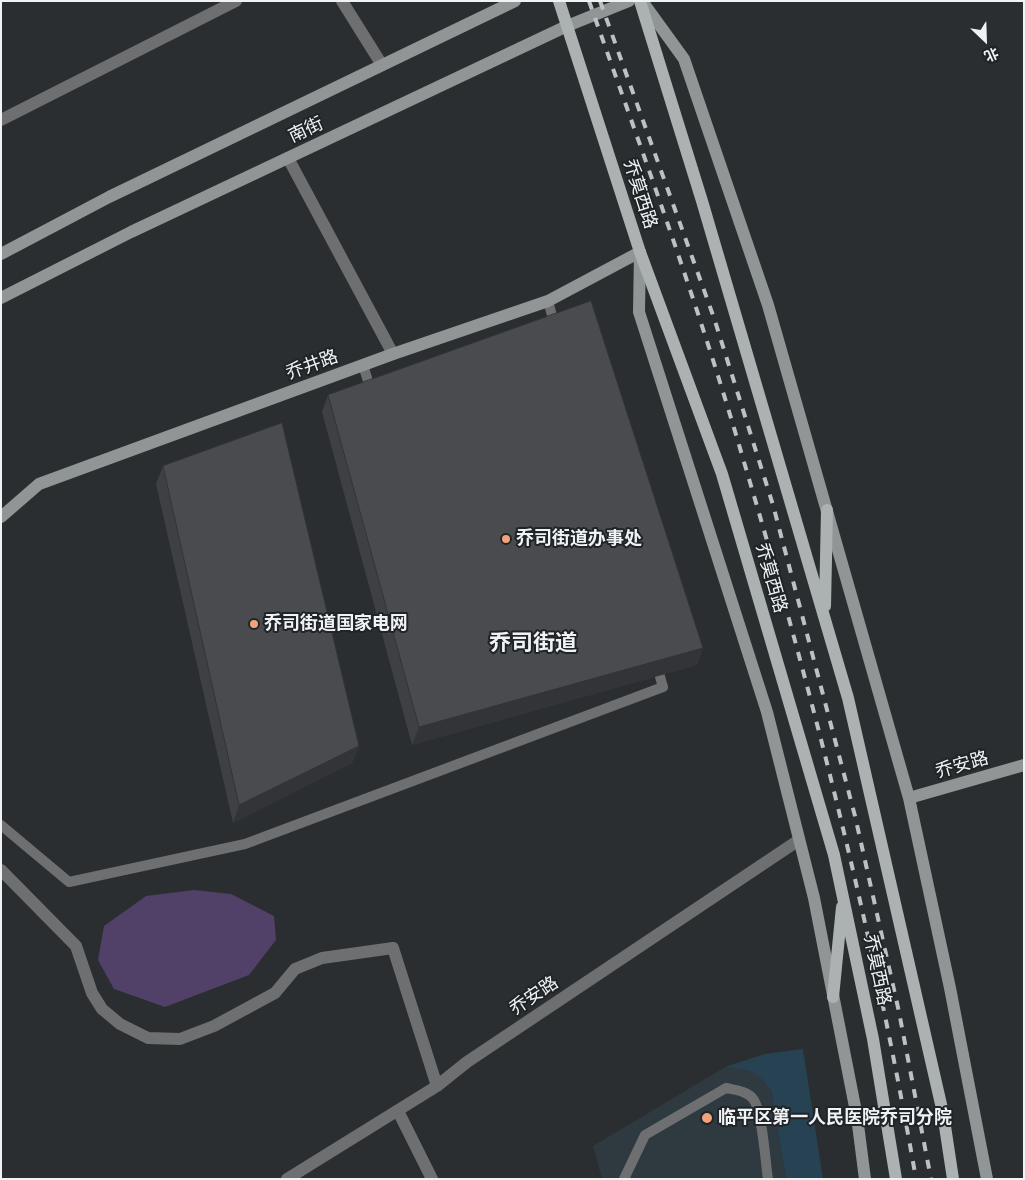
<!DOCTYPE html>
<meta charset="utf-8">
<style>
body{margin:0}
#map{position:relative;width:1025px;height:1180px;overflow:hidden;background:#2a2e30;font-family:"Alegreya Sans","Noto Sans SC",sans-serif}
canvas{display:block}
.frame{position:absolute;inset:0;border:2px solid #f0f3f5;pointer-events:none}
.north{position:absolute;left:960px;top:15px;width:50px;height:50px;-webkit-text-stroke:4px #202426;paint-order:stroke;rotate:156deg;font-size:14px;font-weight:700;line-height:20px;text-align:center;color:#f0f3f5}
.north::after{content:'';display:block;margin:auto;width:18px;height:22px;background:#f0f3f5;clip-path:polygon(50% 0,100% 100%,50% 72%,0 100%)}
</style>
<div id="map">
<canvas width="1025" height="1180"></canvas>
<div class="frame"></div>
<div class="north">北</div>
</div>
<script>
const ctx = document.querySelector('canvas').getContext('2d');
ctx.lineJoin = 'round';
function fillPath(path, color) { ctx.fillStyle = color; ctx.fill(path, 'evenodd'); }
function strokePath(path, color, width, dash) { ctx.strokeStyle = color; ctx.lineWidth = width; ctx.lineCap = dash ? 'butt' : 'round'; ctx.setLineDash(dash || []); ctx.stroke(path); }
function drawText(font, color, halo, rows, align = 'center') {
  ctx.font = font + ' "Alegreya Sans","Noto Sans SC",sans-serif'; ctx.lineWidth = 4; ctx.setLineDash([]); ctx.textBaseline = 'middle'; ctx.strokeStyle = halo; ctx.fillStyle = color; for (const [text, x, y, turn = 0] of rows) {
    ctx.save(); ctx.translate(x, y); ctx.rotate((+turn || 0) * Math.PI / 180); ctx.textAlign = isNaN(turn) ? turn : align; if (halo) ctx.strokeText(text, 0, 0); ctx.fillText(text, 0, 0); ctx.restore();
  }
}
fillPath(new Path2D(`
 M765,1054L786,1179H602L593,1146L725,1067Z`), '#2f3940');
fillPath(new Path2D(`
 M803,1049L823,1179H786L771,1090C756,1070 748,1069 725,1067L765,1054Z`), '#274252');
fillPath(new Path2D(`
 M194,890L231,894L274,916L276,940L249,975L165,1007L114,989L98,960L104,926L146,896Z`), '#514067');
strokePath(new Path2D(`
 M548,301L555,326
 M363,365L372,394
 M1,825L69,882L245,844L663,687L656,663
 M624,1179L645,1135L726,1088C735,1090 748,1091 754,1100C763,1116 765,1160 768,1179`), '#6d6f70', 10);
strokePath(new Path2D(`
 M342,1L382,65
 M1,120L236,1
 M288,158L393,354
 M1,870L76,946L92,993L102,1009L120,1024L148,1038L180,1039L214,1026L275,993L295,969L322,958L393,948L437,1086
 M398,1111L432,1179
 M287,1179L437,1086L467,1062L799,840`), '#6d6f70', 12);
strokePath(new Path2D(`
 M642,1L684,59L768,305L909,798L950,988L987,1179
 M1,254L109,197L515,1
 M1,298L131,232L567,26L629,1
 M1,517L39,484L393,354L548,301L640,252L639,312L767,712L814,898L857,1117L865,1179
 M909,798L1024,765`), '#909595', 12);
strokePath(new Path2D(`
 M559,1L640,252L722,474L834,855L873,1039L896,1179
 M640,1L702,201L848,698L943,1113L953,1179
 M825,606L827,510
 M833,997L842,907`), '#acb2b2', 12);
strokePath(new Path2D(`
 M589,1C643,154 699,306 744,462C814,697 874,937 916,1179
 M600,1L714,318L773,505L855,816L899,1012L931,1179`), '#bec1c3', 4, [9, 9]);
fillPath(new Path2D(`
 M328,395L703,648L697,665L412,745L322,412Z
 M163,466L359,746L352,763L233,823L156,484Z`), '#3f4044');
fillPath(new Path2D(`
 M703,648L697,665L412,745L419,727Z
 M359,746L352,763L233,823L239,805Z`), '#333437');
const building = new Path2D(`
 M591,301L703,648L419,727L328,395Z
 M282,423L359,746L239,805L163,466Z`);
fillPath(building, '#494b4f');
strokePath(building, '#333437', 1);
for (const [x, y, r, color] of [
 [506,539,5,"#f0a27a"],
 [254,624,5,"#f0a27a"],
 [707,1118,6,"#f0a27a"]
]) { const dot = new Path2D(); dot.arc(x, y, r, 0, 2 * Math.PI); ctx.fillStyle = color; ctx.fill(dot); strokePath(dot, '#202426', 2); }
drawText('18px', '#f0f3f5', '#202426', [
 ["南街",306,130,-25],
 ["乔莫西路",640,194,72],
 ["乔井路",312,365,-20],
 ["乔莫西路",771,578,74],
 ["乔安路",962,765,-16],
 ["乔莫西路",877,970,78],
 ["乔安路",534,996,-34]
]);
drawText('bold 18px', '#f0f3f5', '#202426', [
 ["乔司街道办事处",516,539],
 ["乔司街道国家电网",264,624],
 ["临平区第一人民医院乔司分院",718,1118]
], 'left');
drawText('bold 22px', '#f0f3f5', '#202426', [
 ["乔司街道",533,643]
]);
</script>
